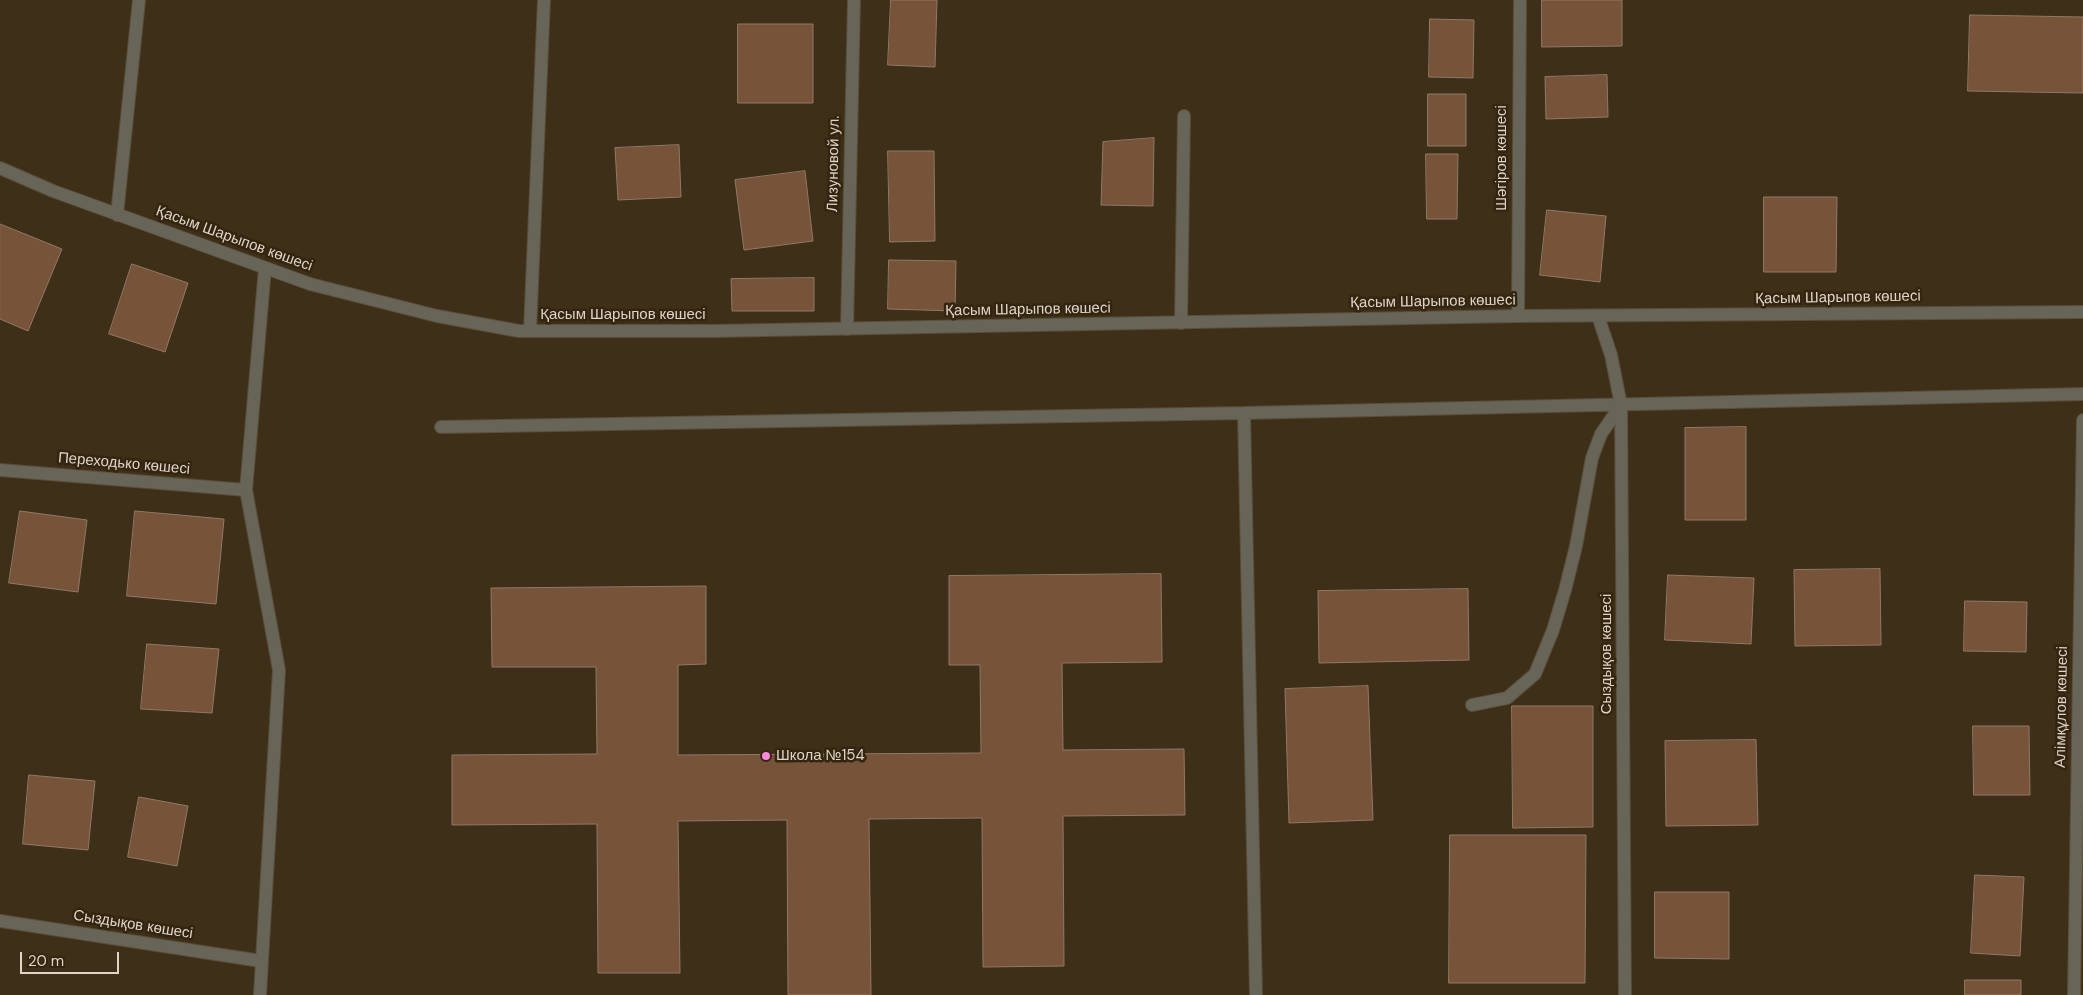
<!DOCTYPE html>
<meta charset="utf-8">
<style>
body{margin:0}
#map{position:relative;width:2083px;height:995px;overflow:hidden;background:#3e2f19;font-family:"DM Sans",sans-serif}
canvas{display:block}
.scale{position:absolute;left:20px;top:952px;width:99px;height:22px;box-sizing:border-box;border:2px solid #ded5c7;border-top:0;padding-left:6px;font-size:15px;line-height:18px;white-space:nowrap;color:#ded5c7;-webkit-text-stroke:4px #33250f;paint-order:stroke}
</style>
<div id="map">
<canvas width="2083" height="995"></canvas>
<div class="scale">20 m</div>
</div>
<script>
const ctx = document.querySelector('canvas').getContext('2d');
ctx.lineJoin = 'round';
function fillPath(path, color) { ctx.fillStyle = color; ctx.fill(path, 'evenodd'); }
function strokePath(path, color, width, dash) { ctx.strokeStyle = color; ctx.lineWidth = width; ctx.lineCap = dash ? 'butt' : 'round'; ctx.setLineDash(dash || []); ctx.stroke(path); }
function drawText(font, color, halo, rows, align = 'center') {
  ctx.font = font + ' "DM Sans",sans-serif'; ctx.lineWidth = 5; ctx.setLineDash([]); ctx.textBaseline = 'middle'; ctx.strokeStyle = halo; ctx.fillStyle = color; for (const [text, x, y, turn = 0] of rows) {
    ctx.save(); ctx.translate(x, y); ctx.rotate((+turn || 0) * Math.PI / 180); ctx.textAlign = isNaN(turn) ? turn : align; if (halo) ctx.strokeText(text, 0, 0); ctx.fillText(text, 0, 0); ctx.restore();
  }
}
const building = new Path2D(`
 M891,0H937L935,67L888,65Z
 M1542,0H1622V46L1542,47Z
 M1970,15L2083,17V93L1968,91Z
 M1430,19L1474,20L1473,78L1429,77Z
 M738,24H813V103H738Z
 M1607,75L1608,117L1546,119L1545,77Z
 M1428,94H1466V146H1428Z
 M1154,138L1153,206L1101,205L1103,142Z
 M679,145L681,197L618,200L615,148Z
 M888,151H934L935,241L890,242Z
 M1426,154H1458L1457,219H1427Z
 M805,171L813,241L744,250L735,180Z
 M1764,197H1837L1836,272H1764Z
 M1547,210L1606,216L1600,282L1540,275Z
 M0,224L62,249L28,331L0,319Z
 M889,260L956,261L955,311L888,309Z
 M132,264L188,283L165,352L109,334Z
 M814,278V311H732L731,279Z
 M1746,427V520H1685V428Z
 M20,511L87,520L78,592L9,583Z
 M135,511L224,519L216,604L127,596Z
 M1880,569L1881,645L1795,646L1794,570Z
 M1161,574L1162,662L1062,663L1063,750L1184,749L1185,815L1063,816L1064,966L983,967L982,818L869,819L871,995H788L787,820L678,821L680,973H598L597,824L452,825V755L597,754L596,667H492L491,588L706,586V664L678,665V755L981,753L980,665H949V576Z
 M1668,575L1754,578L1751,644L1665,640Z
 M1468,589L1469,660L1319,663L1318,591Z
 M1965,601L2027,602L2026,652L1964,651Z
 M147,644L219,649L212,713L141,709Z
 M1368,686L1373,820L1289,823L1285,689Z
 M1512,706H1593V827L1513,828Z
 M1973,726H2029L2030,795H1974Z
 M1756,740L1758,825L1666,826L1665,741Z
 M29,775L95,781L88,850L23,844Z
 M139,797L188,806L177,866L128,857Z
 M1450,835H1586L1585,983H1449Z
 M1975,875L2024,877L2020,956L1971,953Z
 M1655,892H1729V959L1655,958Z
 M1965,980H2021V995H1965Z`);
fillPath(building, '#775339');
strokePath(building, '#927866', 1);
const service = new Path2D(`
 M1244,413L1256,995
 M441,427L1244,413L2083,394
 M1472,705L1507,698L1535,674L1553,630L1565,590L1576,546L1592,458L1601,434L1621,405`);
const minor = new Path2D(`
 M117,215L139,0
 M1518,316L1520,0
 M1598,316L1611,355L1621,405L1625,995
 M1181,323L1184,116
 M847,329L854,0
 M530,331L544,0
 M0,470L246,490
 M0,921L261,961
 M260,995L279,670L246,490L265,268
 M2074,995L2083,420`);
const tertiary = new Path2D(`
 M0,168L53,191L310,284L437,316L519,331H714L1518,316L2083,312`);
strokePath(service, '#5b4d38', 14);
strokePath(minor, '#5b4d38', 14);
strokePath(tertiary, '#5b4d38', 14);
strokePath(service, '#676458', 12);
strokePath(minor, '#676458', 12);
strokePath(tertiary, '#676458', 12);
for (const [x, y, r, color] of [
 [766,756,5,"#ff85df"]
]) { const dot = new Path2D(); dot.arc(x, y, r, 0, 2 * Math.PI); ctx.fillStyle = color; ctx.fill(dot); strokePath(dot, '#33250f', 2); }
drawText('15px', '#ded5c7', '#33250f', [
 ["Шәгіров көшесі",1502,158,-90],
 ["Лизуновой ул.",834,164,-89],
 ["Қасым Шарыпов көшесі",234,239,20],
 ["Қасым Шарыпов көшесі",1838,298,-1],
 ["Қасым Шарыпов көшесі",1433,302,-1],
 ["Қасым Шарыпов көшесі",1028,310,-1],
 ["Қасым Шарыпов көшесі",623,315],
 ["Переходько көшесі",124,464,5],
 ["Сыздықов көшесі",1607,654,-90],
 ["Алімқұлов көшесі",2062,707,-89],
 ["Сыздықов көшесі",133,925,9]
]);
drawText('15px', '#ded5c7', '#33250f', [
 ["Школа №154",776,756]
], 'left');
</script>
